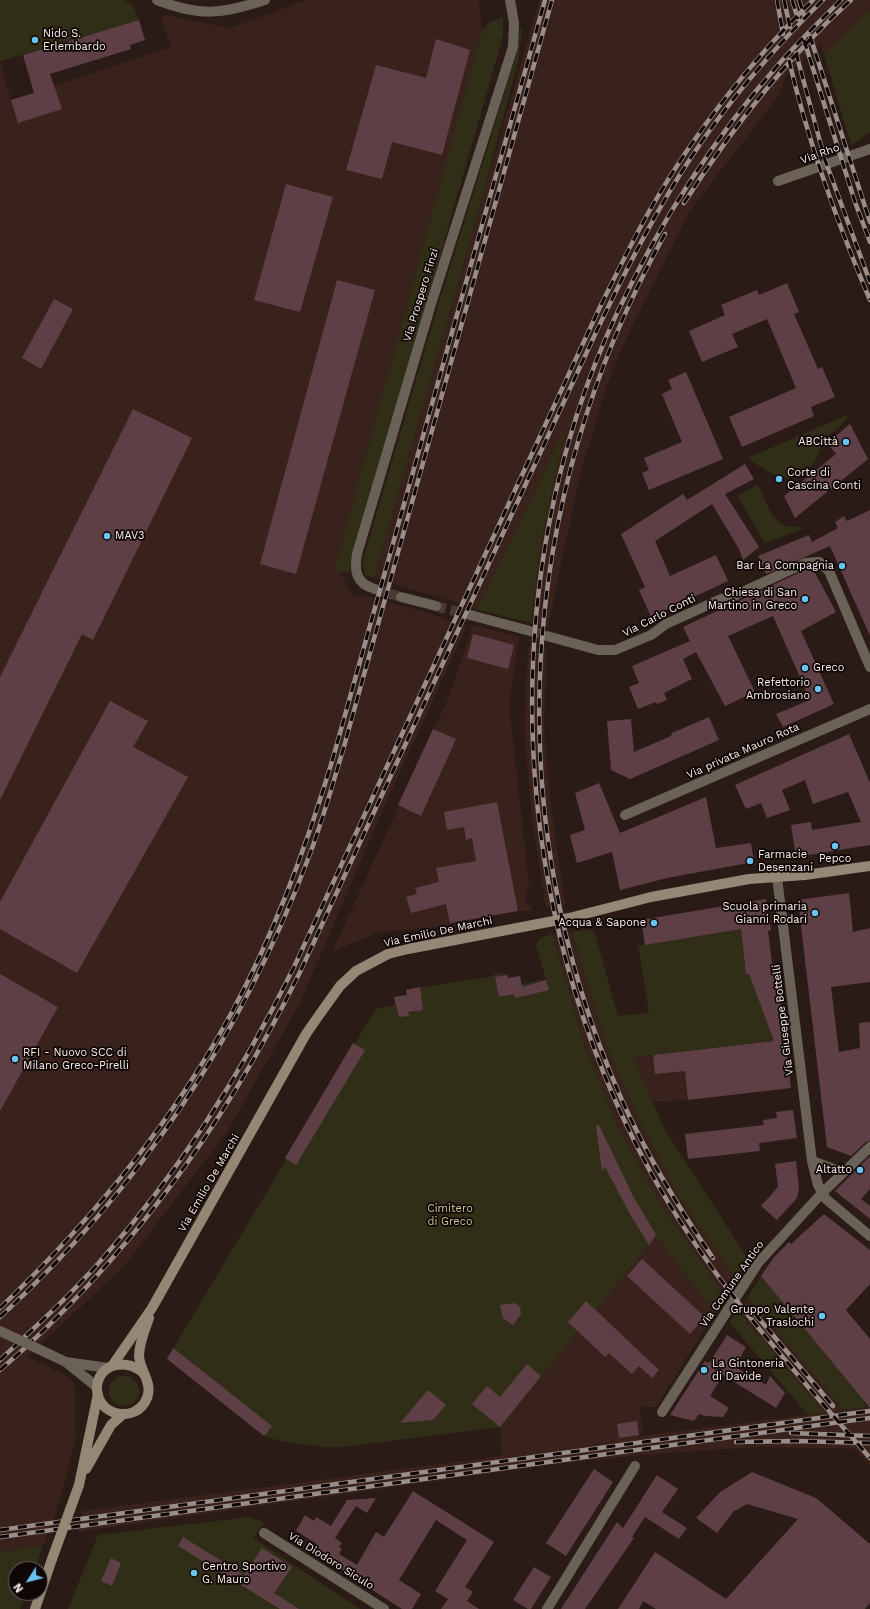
<!DOCTYPE html>
<meta charset="utf-8">
<style>
body{margin:0}
#map{position:relative;width:870px;height:1609px;overflow:hidden;background:#2b1b16;font-family:"Work Sans",sans-serif}
canvas{display:block}
.north{position:absolute;left:8px;top:1561px;width:40px;height:40px;box-sizing:border-box;background:#0e0706;border:1px solid #6c6362;border-radius:50%;rotate:234deg;font-size:11px;font-weight:700;line-height:16px;text-align:center;color:#faeeeb}
.north::after{content:'';display:block;margin:auto;width:14px;height:18px;background:#69c4f1;clip-path:polygon(50% 0,100% 100%,50% 72%,0 100%)}
</style>
<div id="map">
<canvas width="870" height="1609"></canvas>
<div class="north">N</div>
</div>
<script>
const ctx = document.querySelector('canvas').getContext('2d');
ctx.lineJoin = 'round';
function fillPath(path, color) { ctx.fillStyle = color; ctx.fill(path, 'evenodd'); }
function strokePath(path, color, width, dash) { ctx.strokeStyle = color; ctx.lineWidth = width; ctx.lineCap = dash ? 'butt' : 'round'; ctx.setLineDash(dash || []); ctx.stroke(path); }
function drawText(font, color, halo, rows, align = 'center') {
  ctx.font = font + ' "Work Sans",sans-serif'; ctx.lineWidth = 3.5; ctx.setLineDash([]); ctx.textBaseline = 'middle'; ctx.strokeStyle = halo; ctx.fillStyle = color; for (const [text, x, y, turn = 0] of rows) {
    ctx.save(); ctx.translate(x, y); ctx.rotate((+turn || 0) * Math.PI / 180); ctx.textAlign = isNaN(turn) ? turn : align; if (halo) ctx.strokeText(text, 0, 0); ctx.fillText(text, 0, 0); ctx.restore();
  }
}
fillPath(new Path2D(`
 M0,0L139,20L0,61L11,100L171,47L160,16H171L230,28L306,0H479L482,30L334,571L341,573L352,595L372,597L432,614L466,628L386,803L299,1005L227,1132L125,1265L56,1330L26,1356L67,1376L75,1384L76,1439L56,1513L43,1545L0,1552Z
 M539,0H870V10L824,54L820,43L786,76L780,94L689,212L630,330L606,387L579,479L548,627L531,623L541,542L492,580L476,609L374,578Z
 M473,625L519,637L509,703L529,886L525,901L534,911H518L434,927L379,932L332,952L447,701Z
 M528,647L547,648L544,729L552,813L565,904L546,908L532,820L524,727Z
 M572,931L605,1042L636,1114L677,1193L735,1278L724,1295L660,1203L617,1125L585,1047L552,934Z
 M785,1040L791,1088L688,1100L653,1102L633,1057Z
 M656,1235L715,1312L656,1407L639,1406L643,1429L639,1436L823,1413L738,1311L748,1297L844,1410L870,1407V1466L855,1449L762,1447L664,1453L563,1463L76,1532L83,1511L501,1456L500,1427Z`), '#39221b');
fillPath(new Path2D(`
 M0,0H124L133,5L139,20L0,61Z
 M870,10V132L851,145L824,54Z
 M503,17V36L349,573L334,571L482,30L490,22Z
 M520,27L522,29L518,61L482,199L374,578L365,575L362,563L433,322L517,53Z
 M849,414C844,427 832,430 824,441C820,447 819,455 815,461C793,491 771,475 748,458Z
 M565,429L541,542L531,623L476,609L492,580Z
 M757,485C767,498 768,519 786,526C792,528 799,526 805,528L765,543L737,496Z
 M741,929L746,974H749L774,1041L633,1057L665,1130L748,1259L735,1278L677,1193L636,1114L605,1042L572,931L594,930L618,1016L649,1013L638,946Z
 M552,934L585,1047L617,1125L660,1203L724,1295L715,1312L656,1236L500,1427L344,1447H323L282,1441L266,1437L167,1359L286,1160L285,1158L376,1009L395,1005L394,997L407,995L406,990L494,976V974L504,973L508,978L520,976L522,984L546,980L536,945L540,938Z
 M761,1276L863,1400L867,1407L844,1410L748,1297Z
 M738,1311L824,1413L808,1415L729,1322Z
 M109 1391a15 15 0 1 1 30 0a15 15 0 1 1-30 0Z
 M250,1517L264,1523L253,1538L360,1609H68L98,1535Z
 M43,1545L35,1569H16V1593H26L20,1609H0V1552Z`), '#302e17');
fillPath(new Path2D(`
 M139,20L145,40L130,45L131,49L50,74L62,109L18,123L11,100L34,93L23,55Z
 M436,39L470,50L442,155L392,142L382,179L346,170L376,65L426,78Z
 M286,184L333,197L300,312L254,300Z
 M337,280L375,290L296,574L260,564Z
 M787,283L799,312L794,314L818,369L822,367L835,397L811,407L814,416L742,447L729,417L796,388L767,319L732,334L738,347L702,362L689,331L725,315L721,305L757,290L759,295Z
 M54,299L73,309L41,369L22,358Z
 M686,372L723,459L649,490L642,473L649,470L644,458L682,442L662,394L672,389L668,380Z
 M133,409L192,438L93,640L82,634L0,800V677Z
 M850,424L868,459L795,518L784,496L836,454L827,443Z
 M745,464L754,479L725,494L759,547L743,560L739,549L712,504L655,541L670,576L716,555L728,581L651,617L639,590L645,587L621,534L683,494L687,500Z
 M870,510V636L830,546L766,574L758,556L809,535L812,542L838,528L835,522L844,516L847,521Z
 M807,569H813L836,612L801,631L834,704L783,727L776,714L810,700L773,616L728,636L755,692L725,706L696,652L683,659L692,679L664,693L667,700L657,704L656,702L638,709L629,687L639,683L632,666L690,641L683,627Z
 M473,634L514,645L508,669L467,658Z
 M110,701L148,721L133,747L188,777L77,973L0,929V902Z
 M709,717L719,740L630,779L611,770L607,721L631,719L634,752L671,736L672,733Z
 M433,729L456,739L421,816L398,805Z
 M849,734L870,783V845L796,857L791,825L811,822L812,830L861,822L848,792L813,804L805,780L782,790L790,810L767,818L761,803L746,809L735,785Z
 M599,783L620,833L706,797L716,848L751,843L754,862L667,878L620,890L612,852L577,863L570,835L585,830L575,793Z
 M497,802L518,911L450,923L446,904L411,913L406,897L417,894L415,888L439,882L436,868L476,861L472,838L466,840L464,827L447,830L444,812Z
 M849,893L853,932L870,928V982L831,987L839,1052L860,1048L859,1023L870,1022V1141L866,1142L851,1156L827,1147L798,900Z
 M766,899L771,930L768,931L773,971L776,970L791,1088L688,1100L685,1071L655,1074L653,1055L774,1041L749,974H746L741,929L645,945L641,920Z
 M0,974L58,1007L0,1111Z
 M507,975L508,978L520,976L522,987L546,980L549,990L515,998L514,994L499,997L495,977Z
 M420,987L423,1010L408,1012L409,1016L399,1017L394,997L407,995L406,990Z
 M353,1043L365,1050L296,1165L285,1158Z
 M793,1110L797,1138L759,1143L760,1151L688,1159L685,1134L764,1125L763,1120L777,1118L776,1112Z
 M599,1125L633,1196L656,1235L649,1245L630,1214L605,1167L602,1171L596,1126Z
 M870,1156V1189L861,1199L870,1206V1219L835,1191Z
 M796,1161L799,1189L797,1198L777,1220L761,1206L778,1187L775,1164Z
 M824,1214L870,1250V1284L846,1310L870,1339V1408L761,1276L774,1257L789,1242L791,1244Z
 M642,1259L705,1317L690,1334L627,1276Z
 M586,1301L659,1370L652,1378L639,1366L632,1374L609,1353L605,1357L568,1322Z
 M514,1303L520,1307L521,1314L513,1325L503,1318L500,1305Z
 M727,1335L746,1347L735,1367L766,1385L770,1376L785,1393L776,1408L723,1375L710,1396L729,1408L723,1417L705,1416L699,1414L694,1421L670,1415L705,1361L709,1363Z
 M173,1348L272,1426L264,1436L167,1359Z
 M527,1364L541,1376L500,1427L472,1404L487,1386L500,1397Z
 M428,1390L446,1405L433,1420L400,1423Z
 M637,1421L639,1435L619,1438L617,1424Z
 M594,1469L613,1482L566,1556L546,1543Z
 M752,1472L816,1498L870,1544V1603L865,1609H656L643,1601L639,1609H618L655,1552L726,1599L798,1519L747,1504L734,1511L717,1533L696,1518L720,1492Z
 M657,1475L678,1489L662,1512L687,1528L679,1539L645,1517L632,1537L634,1538L585,1609H561L617,1522L623,1528Z
 M413,1491L494,1542L465,1587L473,1592L467,1601L479,1609H441L448,1599L435,1591L467,1540L436,1520L399,1580L421,1594L412,1609H402L312,1551L317,1544L296,1531L305,1515L314,1521L316,1517L331,1526L347,1500L376,1498L367,1513L356,1506L335,1538L342,1543L339,1547L342,1549L339,1554L357,1565L376,1532L384,1537Z
 M183,1537L244,1575L262,1548L292,1567L274,1593L299,1609H280L178,1546Z
 M111,1558L121,1563L112,1586L101,1581Z
 M534,1567L551,1577L531,1609H528L513,1600Z`), '#5e3f46');
strokePath(new Path2D(`
 M375,589L401,597
 M436,606L470,615
 M530,631L547,636`), '#4a3b36', 10, [10, 5]);
strokePath(new Path2D(`
 M157,0C201,17 222,14 265,0
 M778,181L870,149
 M375,589C356,584 354,571 357,554L431,304L513,47L514,23L510,0
 M401,597L436,606
 M470,615L530,631
 M547,636L598,650H615L651,635L666,624L721,599L734,596L805,563L819,562L829,571L870,667
 M625,815L870,709
 M777,877L812,1161L818,1185L826,1199L870,1236
 M812,1161L839,1171L847,1169
 M66,1362L108,1368
 M66,1362L97,1387
 M662,1412L758,1263L822,1193L870,1147
 M264,1533L384,1609
 M547,1609L635,1466`), '#6a6157', 10);
strokePath(new Path2D(`
 M112,1366L152,1308L306,1034L322,1011L340,986L356,971L388,954L408,949L569,918L651,897L749,879L805,875L870,866
 M144,1374C129,1358 100,1362 97,1386C95,1416 136,1425 147,1398C153,1383 140,1371 139,1356C139,1343 145,1330 149,1318
 M86,1469L111,1425L122,1415
 M79,1485L98,1394
 M35,1609L52,1559`), '#958776', 10);
const rail = new Path2D(`
 M777,0L783,34
 M784,0L790,27
 M792,0L798,19
 M799,0L804,15
 M841,0C820,21 798,42 778,65C713,139 659,224 617,313C491,582 508,911 650,1171C708,1277 791,1367 870,1458
 M810,36L870,222
 M804,40L855,202L870,242
 M796,53L825,160L870,282
 M789,60C808,142 837,222 870,300
 M684,203C731,130 785,59 851,0
 M665,234C516,502 497,816 621,1098C646,1154 678,1207 713,1258
 M0,1308C92,1220 173,1122 233,1010C276,930 307,845 333,758L545,0
 M755,1314L833,1406
 M0,1317C140,1189 241,1037 308,859C322,823 332,786 343,750L552,0
 M0,1360C35,1327 71,1295 103,1258C181,1170 242,1072 294,967L599,309C616,275 632,241 651,208C695,132 750,62 813,0
 M0,1370C128,1260 226,1123 300,972L598,328C627,268 657,208 694,153C731,98 776,46 823,0
 M791,1433L870,1436
 M736,1442L796,1441L870,1443
 M0,1530L870,1411
 M0,1537L870,1418`);
strokePath(rail, '#9b8d89', 4.5);
strokePath(rail, '#0e0706', 3, [9]);
strokePath(new Path2D(`
 M0,1331L66,1362`), '#6a6157', 10);
strokePath(new Path2D(`
 M52,1559L79,1485`), '#958776', 10);
for (const [x, y, r, color] of [
 [35,40,4,"#69c4f1"],
 [846,442,4,"#69c4f1"],
 [779,479,4,"#69c4f1"],
 [107,536,4,"#69c4f1"],
 [842,566,4,"#69c4f1"],
 [805,599,4,"#69c4f1"],
 [805,668,4,"#69c4f1"],
 [818,689,4,"#69c4f1"],
 [835,846,4,"#69c4f1"],
 [750,861,4,"#69c4f1"],
 [815,913,4,"#69c4f1"],
 [654,923,4,"#69c4f1"],
 [15,1059,4,"#69c4f1"],
 [860,1170,4,"#69c4f1"],
 [822,1316,4,"#69c4f1"],
 [704,1370,4,"#69c4f1"],
 [194,1573,4,"#69c4f1"]
]) { const dot = new Path2D(); dot.arc(x, y, r, 0, 2 * Math.PI); ctx.fillStyle = color; ctx.fill(dot); strokePath(dot, '#0e0706', 1.5); }
drawText('11px', '#faeeeb', '#0e0706', [
 ["Nido S.",43,34],
 ["Erlembardo",43,47],
 ["ABCittà",838,442,"right"],
 ["Corte di",787,473],
 ["Cascina Conti",787,486],
 ["MAV3",115,536],
 ["Bar La Compagnia",834,566,"right"],
 ["Chiesa di San",797,593,"right"],
 ["Martino in Greco",797,606,"right"],
 ["Greco",813,668],
 ["Refettorio",810,683,"right"],
 ["Ambrosiano",810,696,"right"],
 ["Farmacie",758,855],
 ["Desenzani",758,868],
 ["Pepco",835,859,"center"],
 ["Scuola primaria",807,907,"right"],
 ["Gianni Rodari",807,920,"right"],
 ["Acqua & Sapone",646,923,"right"],
 ["RFI - Nuovo SCC di",23,1053],
 ["Milano Greco-Pirelli",23,1066],
 ["Altatto",852,1170,"right"],
 ["Gruppo Valente",814,1310,"right"],
 ["Traslochi",814,1323,"right"],
 ["La Gintoneria",712,1364],
 ["di Davide",712,1377],
 ["Centro Sportivo",202,1567],
 ["G. Mauro",202,1580]
], 'left');
drawText('11px', '#faeeeb', '#0e0706', [
 ["Via Rho",820,154,-20],
 ["Via Prospero Finzi",421,295,-73],
 ["Via Carlo Conti",659,616,-27],
 ["Via privata Mauro Rota",743,751,-24],
 ["Via Emilio De Marchi",438,932,-12],
 ["Via Giuseppe Bottelli",783,1020,-97],
 ["Via Emilio De Marchi",209,1183,-60],
 ["Via Comune Antico",732,1284,-55],
 ["Via Diodoro Siculo",331,1561,32]
]);
drawText('11px', '#cbc78f', '#0e0706', [
 ["Cimitero",450,1209],
 ["di Greco",450,1222]
]);
</script>
